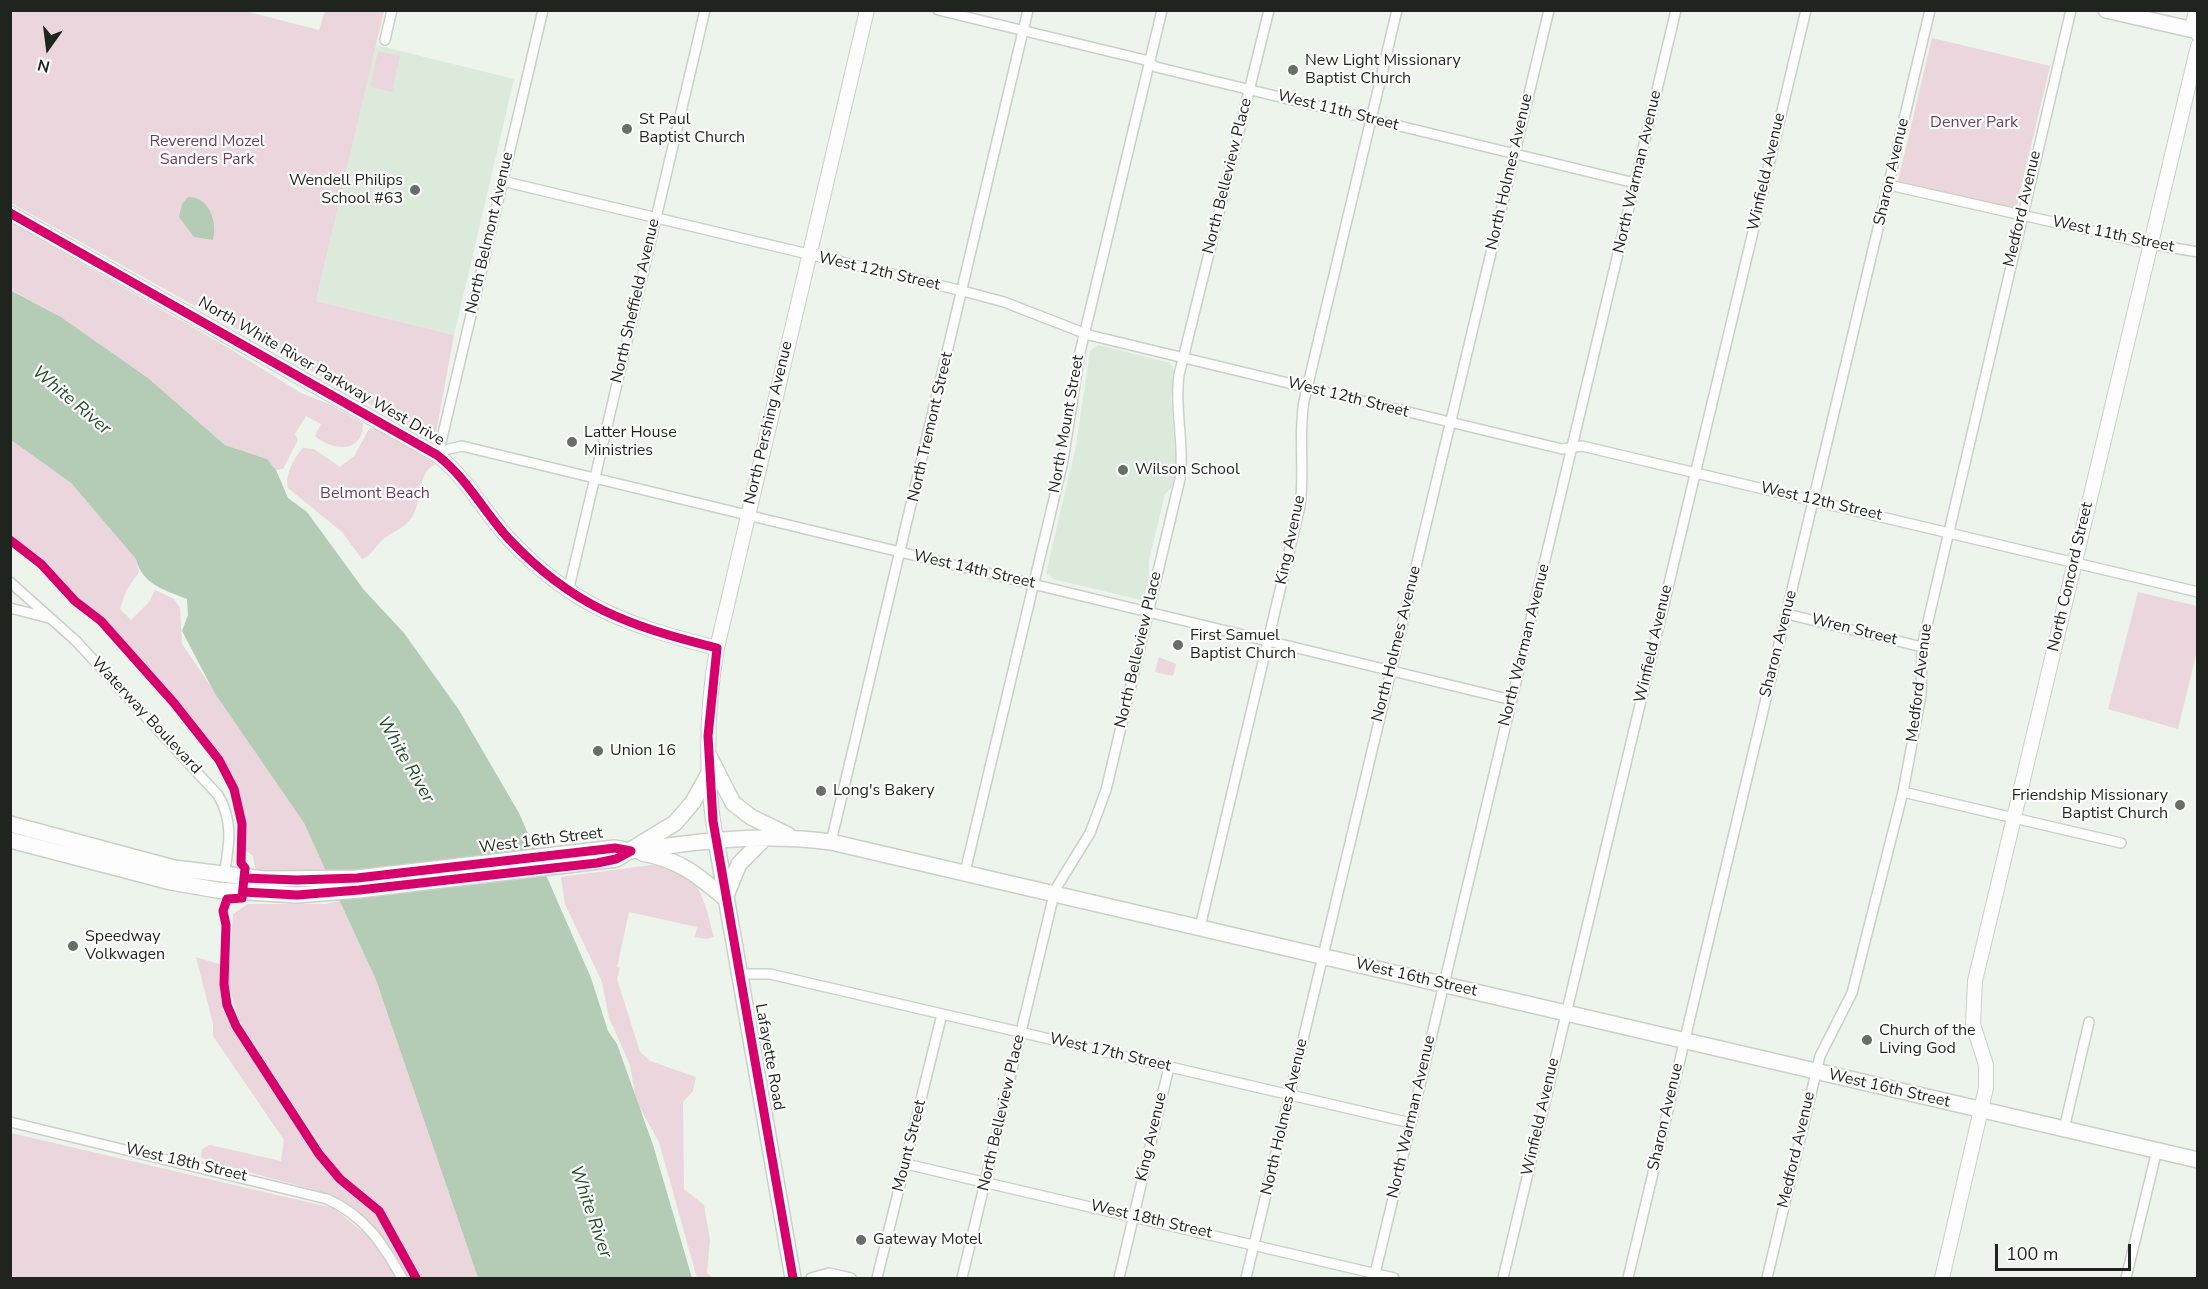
<!DOCTYPE html>
<style>
body{margin:0}
#map{position:relative;width:2208px;height:1289px;overflow:hidden;background:#ecf4ec;font-family:"Nunito Sans",sans-serif}
canvas{display:block}
.frame{position:absolute;inset:0;border:12px solid #1f241f;pointer-events:none}
.north{position:absolute;left:18px;top:18px;width:60px;height:60px;-webkit-text-stroke:4px #fff;paint-order:stroke;rotate:194deg;font-size:16px;font-weight:700;line-height:24px;text-align:center;color:#1f241f}
.north::after{content:'';display:block;margin:auto;width:21px;height:27px;background:#1f241f;clip-path:polygon(50% 0,100% 100%,50% 72%,0 100%)}
.scale{position:absolute;left:1995px;top:1244px;width:136px;height:27px;box-sizing:border-box;border:3px solid #1f241f;border-top:0;padding-left:8px;font-size:18px;line-height:21px;white-space:nowrap;color:#1f241f;-webkit-text-stroke:4px #fff;paint-order:stroke}
</style>
<div id="map">
<canvas width="2208" height="1289"></canvas>
<div class="frame"></div>
<div class="north">N</div>
<div class="scale">100 m</div>
</div>
<script>
const ctx = document.querySelector('canvas').getContext('2d');
ctx.lineJoin = 'round';
function fillPath(path, color) { ctx.fillStyle = color; ctx.fill(path, 'evenodd'); }
function strokePath(path, color, width, dash) { ctx.strokeStyle = color; ctx.lineWidth = width; ctx.lineCap = dash ? 'butt' : 'round'; ctx.setLineDash(dash || []); ctx.stroke(path); }
function drawText(font, color, halo, rows, align = 'center') {
  ctx.font = font + ' "Nunito Sans",sans-serif'; ctx.lineWidth = 4.5; ctx.setLineDash([]); ctx.textBaseline = 'middle'; ctx.strokeStyle = halo; ctx.fillStyle = color; for (const [text, x, y, turn = 0] of rows) {
    ctx.save(); ctx.translate(x, y); ctx.rotate((+turn || 0) * Math.PI / 180); ctx.textAlign = isNaN(turn) ? turn : align; if (halo) ctx.strokeText(text, 0, 0); ctx.fillText(text, 0, 0); ctx.restore();
  }
}
fillPath(new Path2D(`
 M376,45L514,79L454,335L316,301Z
 M1098,345L1170,363L1175,371L1171,397L1176,467L1172,487L1165,494L1149,560V579L1144,598L1141,600L1053,579L1046,573L1076,446L1090,351Z`), '#dceadc');
fillPath(new Path2D(`
 M11,11H245L319,30L325,11H384L316,301L454,335L436,433L420,432L11,203Z
 M1932,38L2050,66L2016,209L1898,181Z
 M378,51L400,56L392,92L370,87Z
 M10,222L227,347L301,393L329,404L363,423C363,454 333,451 315,436L321,424L306,416L295,434L298,440L283,469L276,470L267,459L225,445L148,378L61,317L11,290Z
 M374,428L436,464C416,472 423,501 412,517C405,528 392,532 382,540C375,547 371,556 362,559L342,532L288,488C285,474 294,458 303,448L314,449L340,467L354,456L369,429Z
 M11,440L71,483L136,559L139,572L126,591L120,609L131,620L149,602L155,590L174,599L180,608L182,644L304,823L327,872L256,871L253,856L245,850V824L238,794L224,765L203,735L111,628L76,601L69,588L11,537Z
 M2138,592L2197,606V651L2178,729L2108,709Z
 M1159,657L1176,664L1173,676L1155,672Z
 M651,865C699,865 704,899 714,937L706,939L695,937L697,927L629,912L617,967L620,968L617,979L640,1052L650,1061L696,1077L693,1091L683,1102L684,1189L704,1205L710,1240L707,1273L713,1278H697L659,1142L636,1101L630,1065L609,1018L602,982L565,904L561,877Z
 M340,901L376,980L478,1278H419L382,1212L335,1169L239,1021L228,983L233,914L248,904H325Z
 M196,957L222,965C220,995 229,1018 244,1043L331,1171L374,1208L415,1278H409L379,1232L353,1207L319,1191L211,1162L201,1157L202,1149L210,1145L281,1161L284,1140L213,1036V1024Z
 M11,1133L333,1208L376,1242L397,1278H11Z`), '#ead6dc');
fillPath(new Path2D(`
 M188,197C209,196 218,223 213,240L194,237L179,217L182,204Z
 M10,290L61,317L148,378L225,445L267,459L276,470L288,498L307,512L364,590L404,633L459,710L519,813L591,978L608,1031L617,1044L653,1145L692,1278H478L376,980L304,823L214,692L182,631L188,615L187,599C164,590 142,584 136,559L71,483L11,440Z`), '#b4ccb5');
const street = new Path2D(`
 M938,10L1145,60L1156,67L1635,183
 M385,40L392,10
 M502,181L963,291L1004,302L1089,335L1562,449L1582,446L2198,592
 M1889,185L2150,244L2198,252
 M437,455L445,450L462,446L1512,700
 M438,455L543,10
 M10,582L76,641L218,795C234,821 229,847 224,875
 M568,592L705,10
 M10,608L49,618
 M1787,614L1922,647
 M1903,792L2121,843
 M831,842L1028,10
 M965,872L1063,461L1080,352L1162,10
 M1200,927L1300,506C1305,471 1298,436 1304,401L1397,10
 M739,974H770L1411,1123
 M10,1122L327,1199C364,1215 383,1244 402,1278
 M2064,1129L2089,1022
 M906,1164L1394,1278
 M811,1278L829,1273L851,1278
 M877,1278L942,1014
 M962,1278L1055,890L1090,833L1106,790L1180,479C1185,444 1174,410 1179,375L1269,10
 M1119,1278L1169,1067
 M1246,1278L1549,10
 M1374,1278L1676,10
 M1503,1278L1806,10
 M1628,1278L1930,10
 M1767,1278L1820,1056L1852,993L1903,792L1921,695L1922,647L2071,10
 M2126,1278L2157,1150`);
const secondary = new Path2D(`
 M2196,10L2193,25L2198,34
 M10,213L437,455C467,478 484,512 509,539C573,607 629,626 717,648
 M716,840C705,777 706,712 717,648L867,10
 M1942,1278L1986,1088V1065L1973,1024L1975,981L2198,46`);
const primary = new Path2D(`
 M2106,10L2198,31
 M709,756L733,803L751,817L788,835
 M10,824L174,868L264,879L357,878L615,848L631,851C698,841 763,833 831,842L2198,1160
 M10,840L171,882L217,890L297,895L359,890L616,859L675,823L693,802L709,773
 M716,840L793,1278
 M642,853C680,860 696,874 725,898
 M725,898L739,864L766,837`);
strokePath(street, '#cad0ca', 12);
strokePath(secondary, '#cad0ca', 16);
strokePath(primary, '#cad0ca', 18);
strokePath(street, '#fcfdfc', 9);
strokePath(secondary, '#fcfdfc', 14);
strokePath(primary, '#fcfdfc', 15);
strokePath(new Path2D(`
 M10,213L437,455C467,478 484,512 509,539C573,607 629,626 717,648L708,736L713,821L793,1278
 M10,540L41,564L75,601L101,621L174,703L219,760L234,789L242,824L241,863L245,868L242,898L227,899L223,911L226,925L224,984L227,1005L236,1026L319,1154L340,1179L379,1211L416,1278
 M244,878L297,880L357,878L615,848L631,851
 M243,892L297,895L359,890L597,863L616,859L631,851`), '#d6006c', 9);
for (const [x, y, r, color] of [
 [1293,70,6,"#676d67"],
 [627,129,6,"#676d67"],
 [415,190,6,"#676d67"],
 [572,442,6,"#676d67"],
 [1123,470,6,"#676d67"],
 [1178,645,6,"#676d67"],
 [598,751,6,"#676d67"],
 [821,791,6,"#676d67"],
 [2180,805,6,"#676d67"],
 [73,946,6,"#676d67"],
 [1867,1040,6,"#676d67"],
 [861,1240,6,"#676d67"]
]) { const dot = new Path2D(); dot.arc(x, y, r, 0, 2 * Math.PI); ctx.fillStyle = color; ctx.fill(dot); strokePath(dot, '#fff', 2); }
drawText('16px', '#1f241f', '#fff', [
 ["New Light Missionary",1305,61],
 ["Baptist Church",1305,79],
 ["St Paul",639,120],
 ["Baptist Church",639,138],
 ["Wendell Philips",403,181,"right"],
 ["School #63",403,199,"right"],
 ["Latter House",584,433],
 ["Ministries",584,451],
 ["Wilson School",1135,470],
 ["First Samuel",1190,636],
 ["Baptist Church",1190,654],
 ["Union 16",610,751],
 ["Long's Bakery",833,791],
 ["Friendship Missionary",2168,796,"right"],
 ["Baptist Church",2168,814,"right"],
 ["Speedway",85,937],
 ["Volkwagen",85,955],
 ["Church of the",1879,1031],
 ["Living God",1879,1049],
 ["Gateway Motel",873,1240]
], 'left');
drawText('16px', '#1f241f', '#fff', [
 ["West 11th Street",1338,111,14],
 ["North Holmes Avenue",1510,172,-77],
 ["North Warman Avenue",1638,172,-77],
 ["Winfield Avenue",1767,172,-77],
 ["Sharon Avenue",1892,172,-77],
 ["North Belleview Place",1228,176,-76],
 ["Medford Avenue",2023,209,-77],
 ["North Belmont Avenue",490,233,-77],
 ["West 11th Street",2113,235,12],
 ["West 12th Street",879,272,13],
 ["North Sheffield Avenue",636,301,-77],
 ["North White River Parkway West Drive",321,372,30],
 ["West 12th Street",1348,398,14],
 ["North Pershing Avenue",769,423,-77],
 ["North Mount Street",1067,424,-80],
 ["North Tremont Street",931,427,-77],
 ["West 12th Street",1821,502,13],
 ["King Avenue",1291,540,-78],
 ["West 14th Street",974,570,13],
 ["North Concord Street",2071,577,-77],
 ["Wren Street",1854,630,14],
 ["North Holmes Avenue",1397,644,-76],
 ["Winfield Avenue",1654,644,-77],
 ["Sharon Avenue",1779,644,-76],
 ["North Warman Avenue",1525,645,-76],
 ["North Belleview Place",1139,650,-77],
 ["Medford Avenue",1920,683,-83],
 ["Waterway Boulevard",146,716,47],
 ["West 16th Street",541,841,-7],
 ["West 16th Street",1416,978,13],
 ["West 17th Street",1110,1053,13],
 ["Lafayette Road",769,1057,80],
 ["West 16th Street",1889,1089,13],
 ["North Belleview Place",1002,1113,-77],
 ["North Holmes Avenue",1285,1117,-77],
 ["North Warman Avenue",1412,1117,-77],
 ["Winfield Avenue",1541,1117,-77],
 ["Sharon Avenue",1666,1117,-77],
 ["King Avenue",1152,1137,-77],
 ["Mount Street",910,1146,-76],
 ["Medford Avenue",1797,1150,-77],
 ["West 18th Street",186,1163,13],
 ["West 18th Street",1151,1220,13]
]);
drawText('16px', '#743d56', '#fff', [
 ["Denver Park",1974,123],
 ["Reverend Mozel",207,142],
 ["Sanders Park",207,160],
 ["Belmont Beach",375,494]
]);
drawText('italic 18px', '#225027', '#fff', [
 ["White River",71,401,40],
 ["White River",405,760,60],
 ["White River",590,1212,71]
]);
</script>
